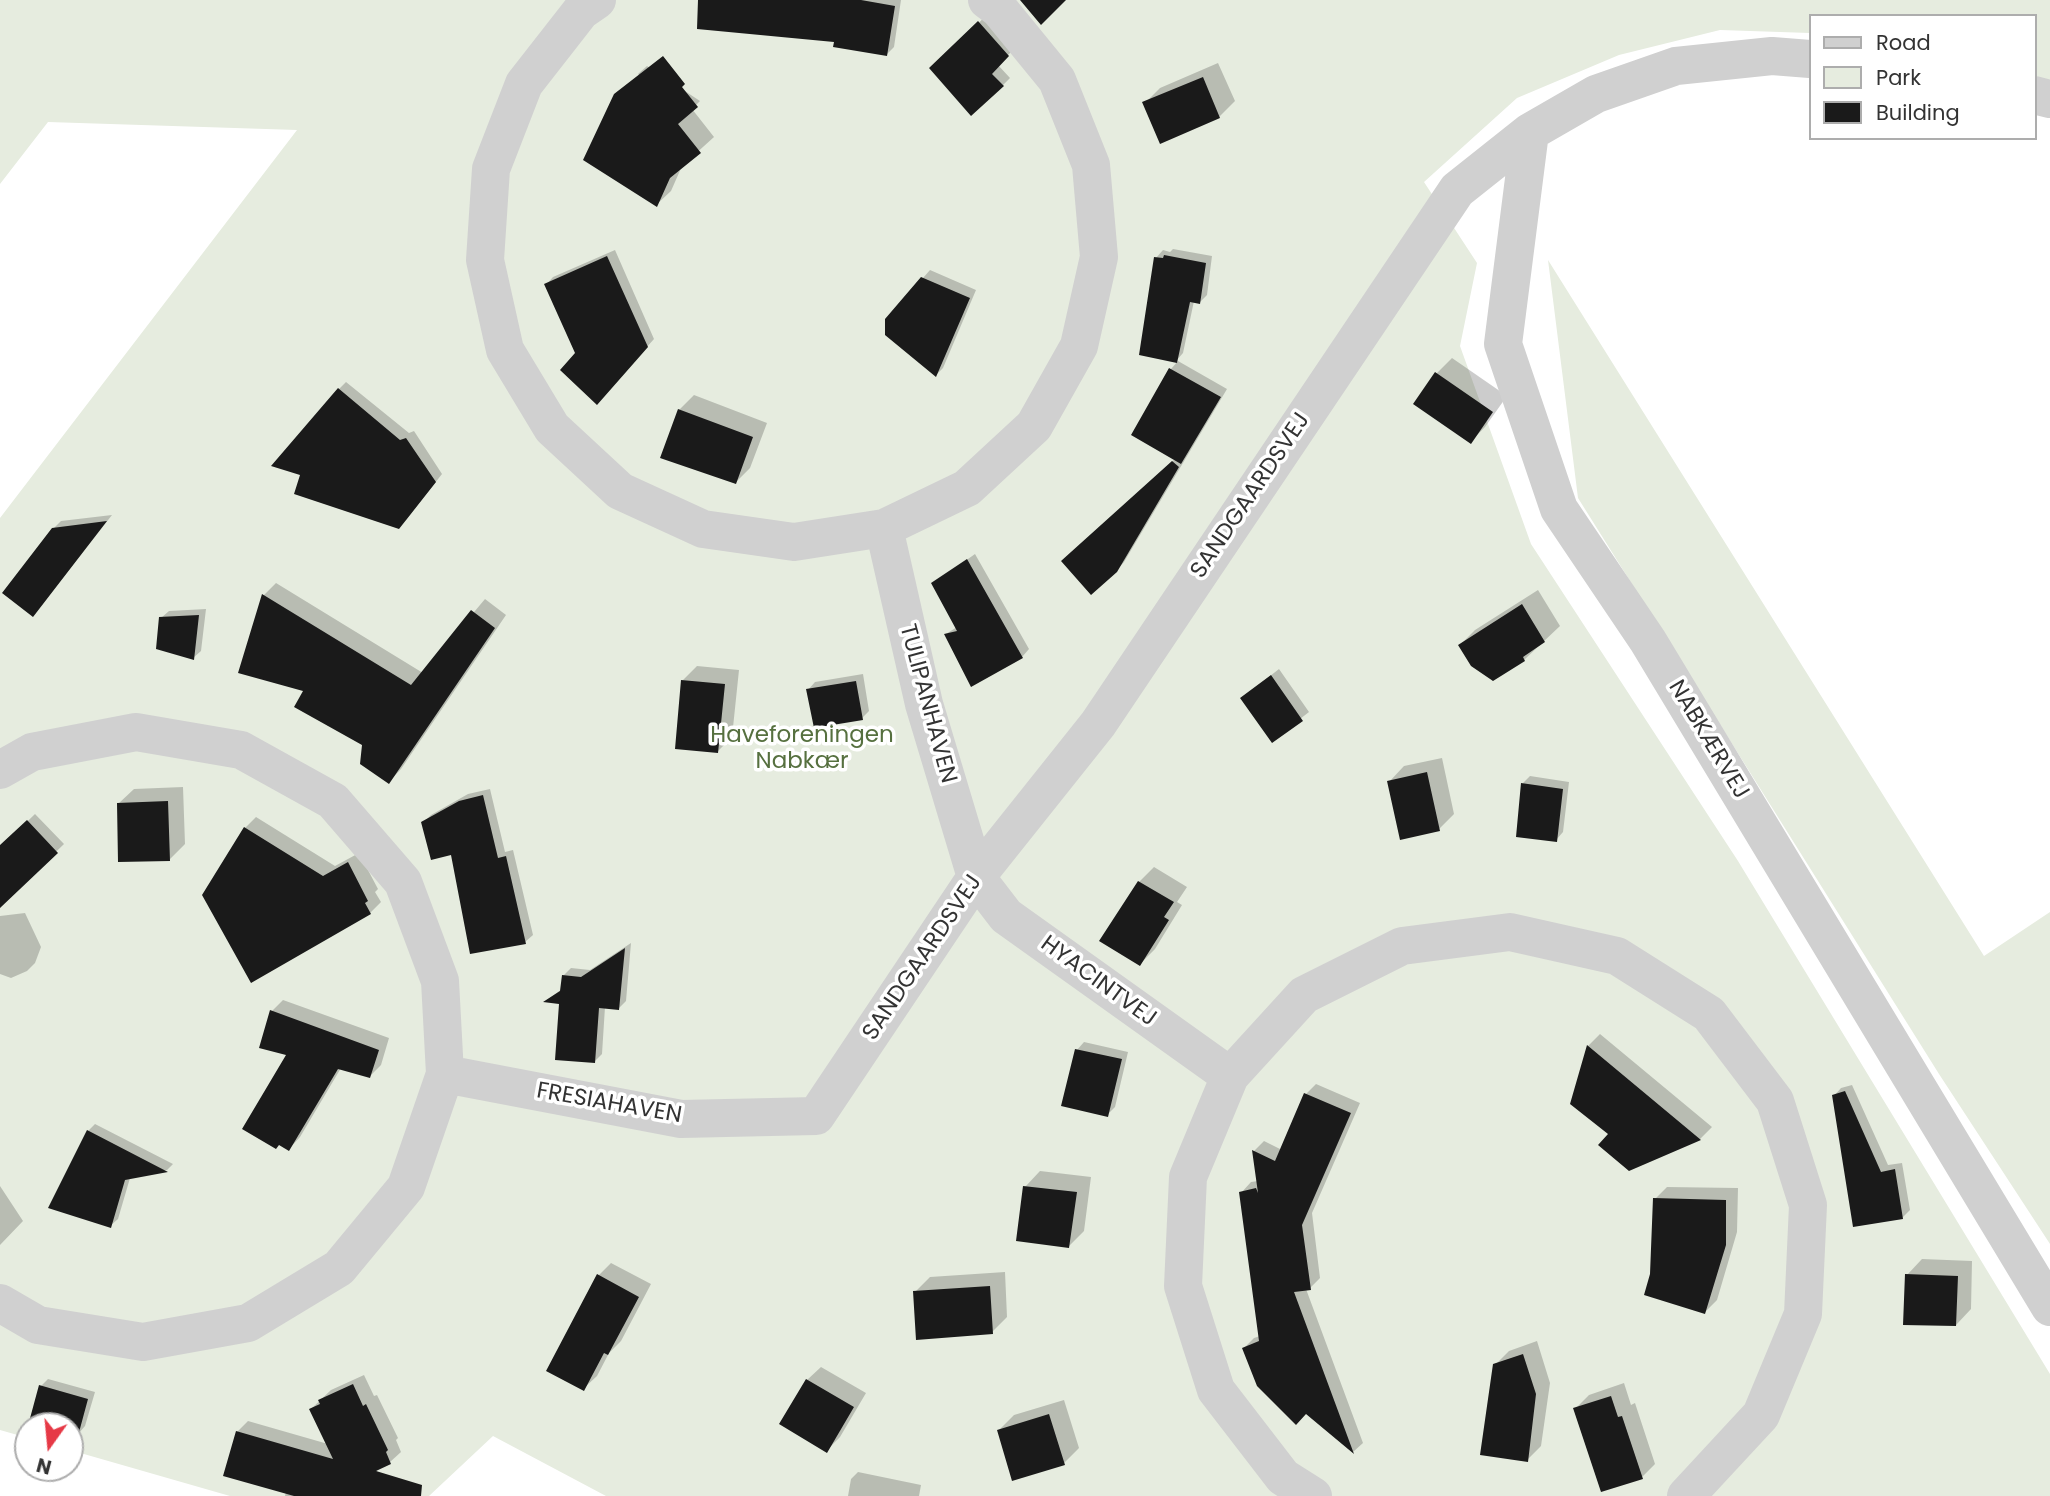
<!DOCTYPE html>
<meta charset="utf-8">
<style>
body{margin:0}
#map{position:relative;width:2050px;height:1496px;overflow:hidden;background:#fff;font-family:Poppins,sans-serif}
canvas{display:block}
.legend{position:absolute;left:1809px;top:14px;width:228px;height:126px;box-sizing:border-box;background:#fff;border:2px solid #adadad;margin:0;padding:9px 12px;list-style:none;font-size:21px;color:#333}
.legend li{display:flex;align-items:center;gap:14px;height:35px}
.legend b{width:35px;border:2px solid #adadad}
.north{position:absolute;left:14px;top:1412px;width:70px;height:70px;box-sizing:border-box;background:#fff;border:2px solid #adadad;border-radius:50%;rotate:195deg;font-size:19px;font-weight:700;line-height:28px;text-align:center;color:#333}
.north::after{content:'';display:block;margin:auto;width:24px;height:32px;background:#e63946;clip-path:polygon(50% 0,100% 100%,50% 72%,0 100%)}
</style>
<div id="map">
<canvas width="2050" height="1496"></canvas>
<ul class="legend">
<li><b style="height:9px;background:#d0d0d0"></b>Road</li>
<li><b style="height:19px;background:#e6ecdf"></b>Park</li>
<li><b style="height:19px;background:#1a1a1a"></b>Building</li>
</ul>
<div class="north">N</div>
</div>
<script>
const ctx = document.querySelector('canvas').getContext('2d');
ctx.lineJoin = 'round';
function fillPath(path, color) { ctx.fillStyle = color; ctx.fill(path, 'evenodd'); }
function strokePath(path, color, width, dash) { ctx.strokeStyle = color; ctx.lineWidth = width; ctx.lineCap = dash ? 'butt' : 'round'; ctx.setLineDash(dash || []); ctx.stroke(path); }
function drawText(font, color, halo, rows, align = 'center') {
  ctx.font = font + ' Poppins,sans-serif'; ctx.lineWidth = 7; ctx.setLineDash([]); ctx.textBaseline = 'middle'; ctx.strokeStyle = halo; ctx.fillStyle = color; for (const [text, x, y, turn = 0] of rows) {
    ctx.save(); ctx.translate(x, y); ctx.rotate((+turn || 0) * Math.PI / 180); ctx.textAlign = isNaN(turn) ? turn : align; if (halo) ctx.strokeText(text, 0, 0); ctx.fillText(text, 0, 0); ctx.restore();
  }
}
fillPath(new Path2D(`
 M0,0H2050V80L2034,77V16H1810V33L1720,30L1619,55L1517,98L1424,182L1477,263L1460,346L1531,544L1738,861L2050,1374V1496H606L493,1436L429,1496H230L70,1450V1426H28V1438L0,1430V518L297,130L48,122L0,184Z
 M1548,260L1984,956L2050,912V1244L1939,1074L1578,498Z`), '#e6ecdf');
fillPath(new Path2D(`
 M777,0H901L894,47L887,54L836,40Z
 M987,15L1015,48L998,65L1010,78L1003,85L931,68Z
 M1218,63L1235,101L1219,117L1145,103L1160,88Z
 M647,66L700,101L692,109L714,137L682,166L671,191L656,205L615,95L640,76L638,74Z
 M1173,249L1212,256L1207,295L1200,302L1194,301L1183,353L1176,361L1156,258L1163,250L1170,252Z
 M615,250L654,339L604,395L577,354L546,285L553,277Z
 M930,270L976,290L943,368L936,375L923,278Z
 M1452,358L1507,396L1485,427L1470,442L1416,404L1437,373Z
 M1178,361L1227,389L1124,562L1116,571L1071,554L1175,459L1133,434L1171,369Z
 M346,382L409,433L414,431L442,474L406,520L339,389Z
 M694,395L767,423L750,468L736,482L679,410Z
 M112,515L40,607L53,529L61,521Z
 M975,554L1029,649L1022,657L946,634L957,627L934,583Z
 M276,583L423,673L485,599L506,615L401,769L389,782L364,744L305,690L240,671L264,595Z
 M1538,590L1560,626L1524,660L1460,645L1475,630Z
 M206,609L201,651L193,658L161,618L169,611Z
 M697,666L739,670L732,737L718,751L682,681Z
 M1279,669L1309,712L1273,740L1242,698Z
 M863,674L869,711L862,718L808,690L815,682Z
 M1442,758L1454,814L1439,829L1389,782L1404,766Z
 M1530,776L1569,782L1563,832L1556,840L1523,783Z
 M183,787L185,844L170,859L118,804L134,789Z
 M490,789L505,852L513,850L533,935L525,942L453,853L423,823L431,815L468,794Z
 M35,814L64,844L30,877L1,847Z
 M256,817L335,866L359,853L378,889L375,892L381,902L370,913L245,828Z
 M1154,867L1187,887L1177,902L1182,905L1155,949L1140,964L1139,882Z
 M25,913L41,947L35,963L27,971L11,978L0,974V916Z
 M631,943L626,1001L619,1008L605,1007L602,1054L594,1062L561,1002L547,1000L562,989L563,976L571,968L590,970Z
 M283,1000L389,1038L381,1065L370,1076L341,1068L300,1137L289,1149L280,1143L289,1054L272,1011Z
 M1600,1034L1712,1127L1700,1139L1629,1169L1610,1133L1588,1046Z
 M1084,1042L1128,1052L1115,1107L1107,1115L1077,1050Z
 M1316,1084L1360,1103L1312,1213L1320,1278L1310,1288L1306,1289L1363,1443L1353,1452L1306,1412L1244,1348L1254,1338L1260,1336L1241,1193L1251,1182L1258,1181L1254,1151L1264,1141L1282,1150L1306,1094Z
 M1852,1085L1888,1165L1902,1163L1910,1210L1902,1218L1834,1096L1841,1088Z
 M95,1124L173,1164L167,1170L130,1178L118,1219L110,1226L88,1131Z
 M1040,1171L1091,1177L1084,1231L1069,1246L1025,1187Z
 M0,1186L23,1221L0,1245Z
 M1667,1187L1738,1188L1737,1232L1717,1300L1705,1312L1652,1274L1655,1199Z
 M1922,1259L1972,1261L1971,1309L1956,1325L1907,1275Z
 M611,1263L651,1284L621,1341L609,1353L597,1376L584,1388L599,1275Z
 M1005,1272L1007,1317L992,1332L915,1292L930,1277Z
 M1537,1341L1550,1383L1541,1446L1527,1460L1495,1365L1509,1351Z
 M821,1367L866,1393L840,1437L826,1451L807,1380Z
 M364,1375L374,1396L377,1395L398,1438L396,1440L401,1452L390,1462L376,1469L388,1496H285L286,1492L237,1432L248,1421L328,1444L311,1409L331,1390Z
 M48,1379L95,1392L85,1426L78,1434L70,1431V1426H51L41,1386Z
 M1624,1383L1631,1405L1635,1403L1655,1464L1642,1477L1575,1409L1589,1395Z
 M1064,1400L1079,1448L1064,1463L999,1430L1014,1415Z
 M858,1472L921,1485L919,1496H848L851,1479Z`), '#0003');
fillPath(new Path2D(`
 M698,0H861L895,6L887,56L833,47L834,42L697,29Z
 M1020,0H1066L1041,25Z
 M978,21L1009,56L992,74L1004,86L971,116L929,68Z
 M663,56L685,84L682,87L698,107L678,124L701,153L670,178L657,207L583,160L614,94Z
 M1203,77L1220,118L1160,144L1142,102Z
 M1164,255L1206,263L1200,304L1190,302L1177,363L1139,355L1154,257L1163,258Z
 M607,256L648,347L597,405L560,370L575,353L544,284Z
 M921,277L970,298L936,377L885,335V319Z
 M1169,368L1221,397L1181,464L1131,435Z
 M1435,372L1493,412L1471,444L1413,404Z
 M338,388L400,440L406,438L436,482L399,529L294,494L300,475L271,466Z
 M678,409L753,437L736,484L660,458Z
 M1172,461L1179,467L1117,572L1091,595L1061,561Z
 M107,521L33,617L2,593L52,528Z
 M967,559L1023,658L971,687L944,634L957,631L931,583Z
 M262,594L411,685L471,610L495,628L389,784L360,764L362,745L294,707L303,691L238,673Z
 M1522,604L1545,642L1523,657L1525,661L1493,681L1471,666L1458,645Z
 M199,615L194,660L156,649L159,617Z
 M1271,675L1303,721L1272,743L1240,698Z
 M681,680L725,684L718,753L675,749Z
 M856,681L863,720L814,728L806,689Z
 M1427,772L1440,831L1400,840L1387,781Z
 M1521,783L1563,789L1557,842L1516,837Z
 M483,795L498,858L506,856L526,944L470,954L451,855L431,860L421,822L459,801Z
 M168,801L170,861L118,862L117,803Z
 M27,820L58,853L0,908V845Z
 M244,827L323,876L348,862L368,901L365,903L371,914L251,983L202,895Z
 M1138,881L1174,902L1164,917L1169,920L1140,966L1099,941Z
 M625,948L619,1010L599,1008L595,1063L555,1060L559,1004L543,1002L560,991L562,975L581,977Z
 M270,1010L379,1050L370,1078L338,1069L289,1151L279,1145L276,1149L242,1129L286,1055L259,1048Z
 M1587,1045L1701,1140L1629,1171L1598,1145L1608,1134L1570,1104Z
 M1075,1049L1122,1059L1108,1117L1061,1106Z
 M1845,1091L1881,1172L1895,1169L1903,1219L1853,1227L1832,1095Z
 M1304,1093L1351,1113L1302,1225L1311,1290L1294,1292L1354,1454L1306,1414L1296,1425L1257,1386L1242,1348L1259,1341L1239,1192L1256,1188L1258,1193L1252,1150L1275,1161Z
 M87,1130L168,1172L125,1180L111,1228L48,1208Z
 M1023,1186L1077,1192L1069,1248L1016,1241Z
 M1653,1198L1726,1200V1245L1705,1314L1644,1295L1650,1274Z
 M597,1274L639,1297L608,1355L604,1353L584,1391L546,1371Z
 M1905,1274L1958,1276L1956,1326L1903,1325Z
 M990,1286L993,1334L916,1340L913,1291Z
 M1523,1354L1536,1394L1528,1462L1480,1455L1493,1364Z
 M806,1379L854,1407L827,1453L779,1424Z
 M353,1384L363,1406L366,1404L388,1450L386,1452L391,1464L376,1471L422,1485L421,1496H294L223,1476L236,1431L333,1459L309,1409L320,1404L318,1400Z
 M39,1385L88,1399L78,1436L70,1433V1426H44L29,1422Z
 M1611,1396L1618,1417L1622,1416L1643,1479L1601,1492L1573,1408Z
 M1049,1414L1065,1465L1012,1481L997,1430Z`), '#1a1a1a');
strokePath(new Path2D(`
 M597,0L581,11L524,84L491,169L485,260L505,350L552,428L620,491L703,529L794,542L884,528L967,488L1034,426L1079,346L1099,257L1091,165L1057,80L999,9L987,0
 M2034,95L2050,99
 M1530,132L1503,344L1559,509L1648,641L2050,1307
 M884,528L924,704L976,877L1006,916L1230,1076
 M0,770L32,752L136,732L241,750L333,801L403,882L440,981L445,1074L406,1187L339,1268L248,1323L143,1342L38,1325L0,1303
 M445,1074L681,1119L816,1116L976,877L1098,724L1457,190L1530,132L1596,94L1676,66L1772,56L1810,59
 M1313,1496L1283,1477L1216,1390L1183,1286L1188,1177L1230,1076L1304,995L1402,946L1510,932L1617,956L1709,1014L1775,1101L1808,1205L1803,1314L1761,1415L1686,1496`), '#d0d0d0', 38);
drawText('23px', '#333', '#fff', [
 ["SANDGAARDSVEJ",1251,496,-56],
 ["TULIPANHAVEN",927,704,75],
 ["NABKÆRVEJ",1708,740,59],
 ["SANDGAARDSVEJ",923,958,-56],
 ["HYACINTVEJ",1098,982,36],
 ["FRESIAHAVEN",609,1104,10]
]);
drawText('23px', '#56703f', '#fff', [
 ["Haveforeningen",802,736],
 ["Nabkær",802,762]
]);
</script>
